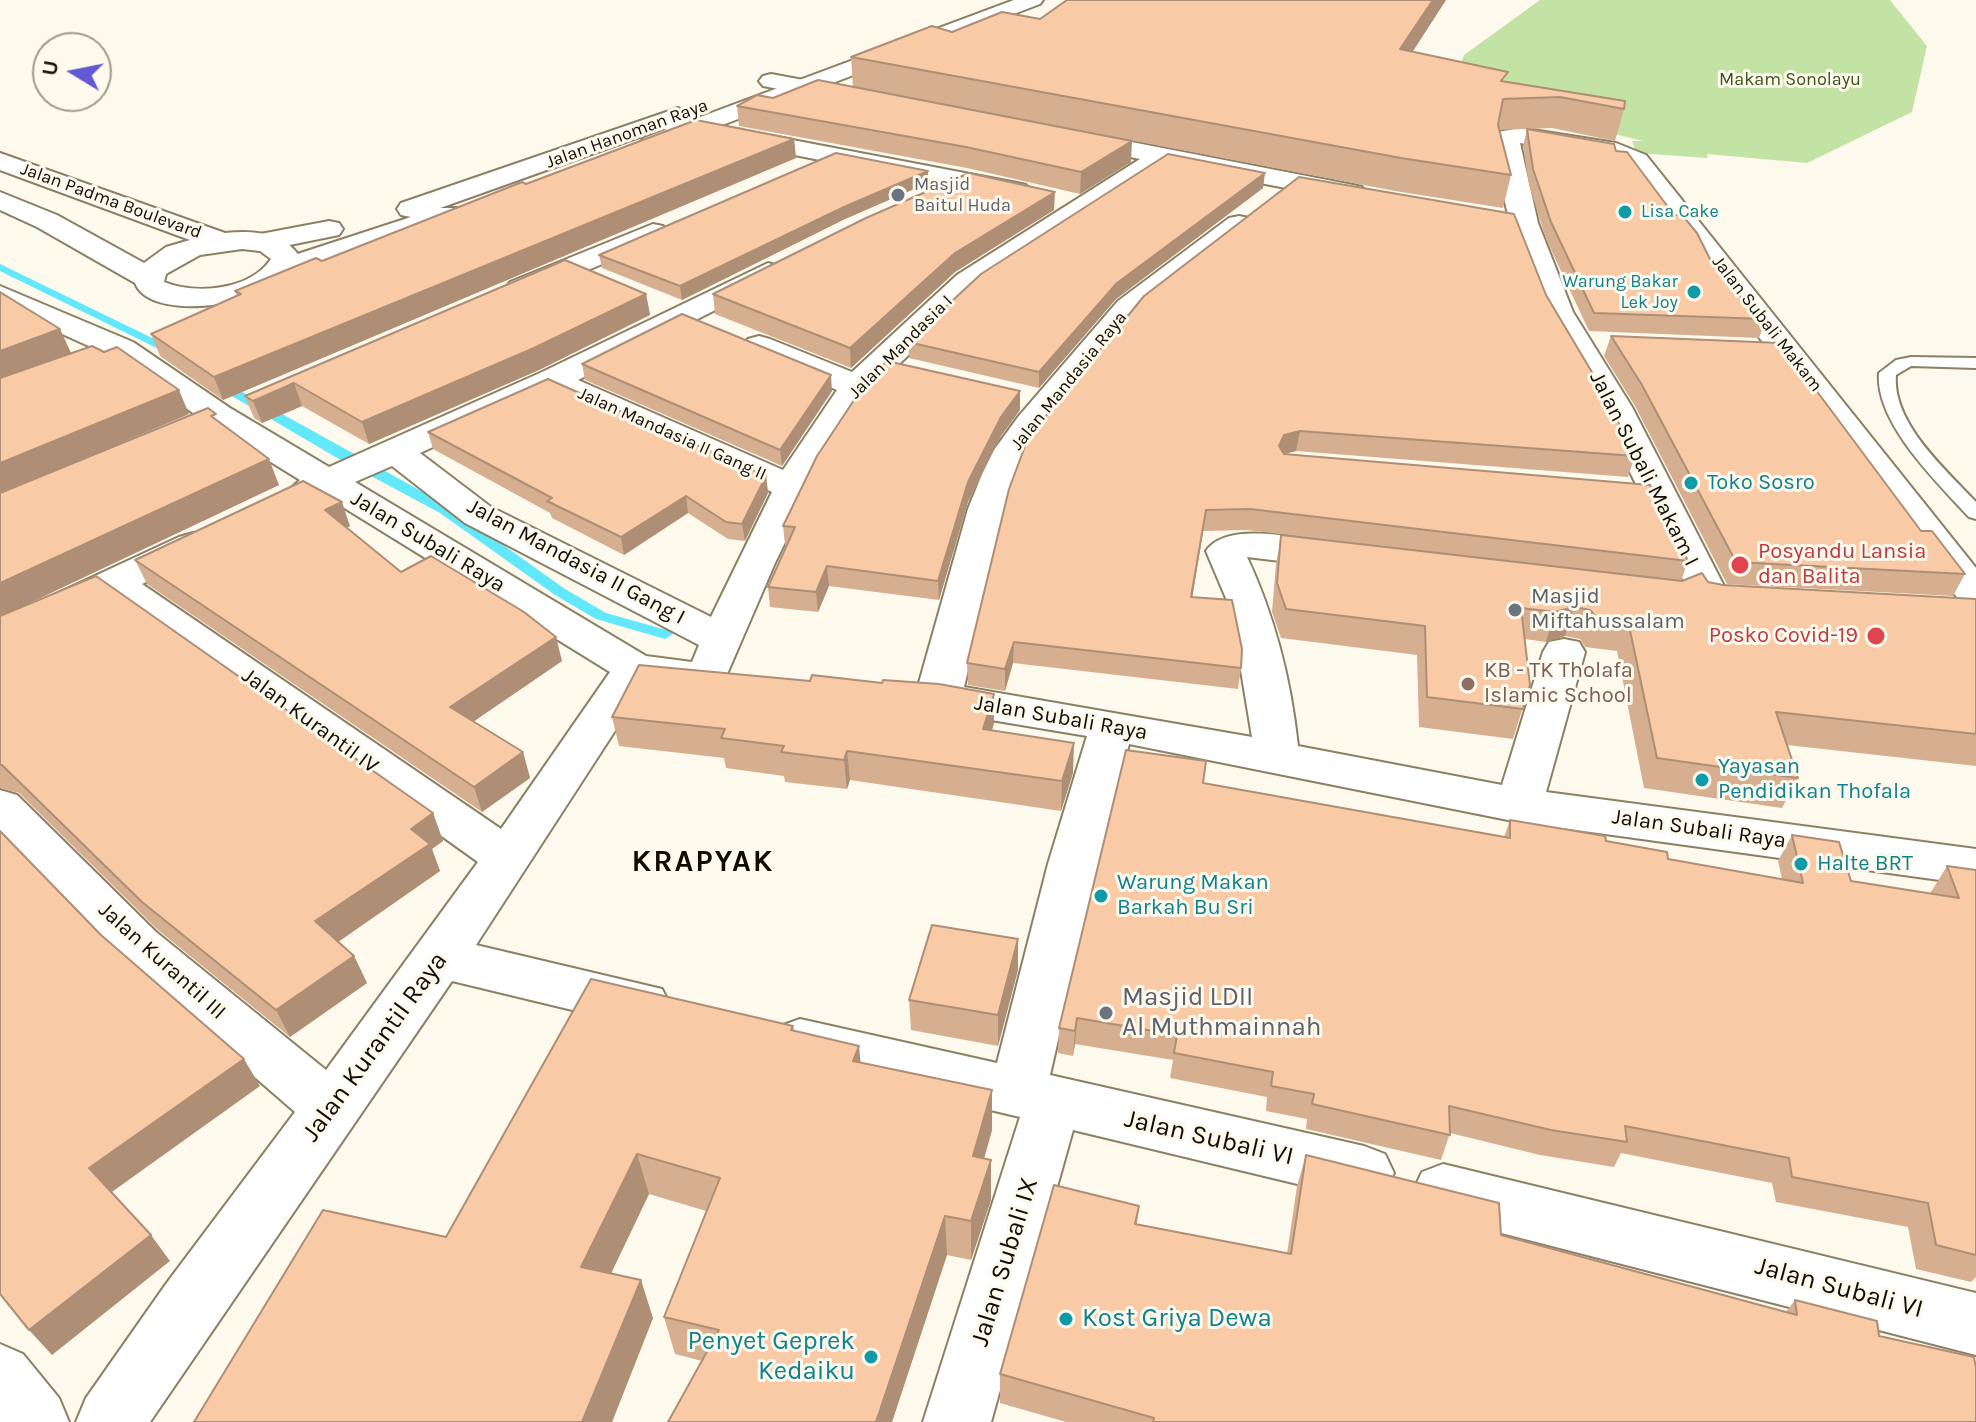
<!DOCTYPE html>
<style>
body{margin:0}
#map{position:relative;width:1976px;height:1422px;overflow:hidden;background:#fef9ed;font-family:Karla,sans-serif}
canvas{display:block}
.north{position:absolute;left:32px;top:32px;width:80px;height:80px;box-sizing:border-box;background:#fef9ed;border:2px solid #9f9b90;border-radius:50%;rotate:280deg;font-size:22px;font-weight:700;line-height:32px;text-align:center;color:#110d04}
.north::after{content:'';display:block;margin:auto;width:28px;height:36px;background:#615ad3;clip-path:polygon(50% 0,100% 100%,50% 72%,0 100%)}
</style>
<div id="map">
<canvas width="1976" height="1422"></canvas>
<div class="north">U</div>
</div>
<script>
const ctx = document.querySelector('canvas').getContext('2d');
ctx.lineJoin = 'round';
function fillPath(path, color) { ctx.fillStyle = color; ctx.fill(path, 'evenodd'); }
function strokePath(path, color, width, dash) { ctx.strokeStyle = color; ctx.lineWidth = width; ctx.lineCap = dash ? 'butt' : 'round'; ctx.setLineDash(dash || []); ctx.stroke(path); }
function drawText(font, color, halo, rows, align = 'center') {
  ctx.font = font + ' Karla,sans-serif'; ctx.lineWidth = 6; ctx.setLineDash([]); ctx.textBaseline = 'middle'; ctx.strokeStyle = halo; ctx.fillStyle = color; for (const [text, x, y, turn = 0] of rows) {
    ctx.save(); ctx.translate(x, y); ctx.rotate((+turn || 0) * Math.PI / 180); ctx.textAlign = isNaN(turn) ? turn : align; if (halo) ctx.strokeText(text, 0, 0); ctx.fillText(text, 0, 0); ctx.restore();
  }
}
fillPath(new Path2D(`
 M1540,0H1890L1927,46L1912,112L1807,163L1707,154L1708,158L1636,153L1632,141H1643L1450,94L1464,55Z`), '#c2e3a4');
fillPath(new Path2D(`
 M0,264L177,350L179,352L169,354L0,271Z
 M219,379L450,507L565,589L606,613L670,631L673,634L665,639L596,619L555,595L440,513L332,455L215,386V380Z`), '#63e7fa');
const lane = new Path2D(`
 M1911,357L1976,358V368L1911,366L1896,375C1892,423 1945,469 1976,502V519L1969,517C1937,482 1875,423 1879,373L1896,360Z`);
const street = new Path2D(`
 M771,74L846,88L858,95L846,102L763,86L759,81L763,76Z
 M662,115L1017,183L1026,185L1030,191L1026,197L1017,199L653,127L650,122Z
 M1520,128L1616,143L1646,155L1976,568V607L1962,604L1628,165L1610,158L1520,143L1538,223L1573,312L1632,407L1725,588L1755,592L1761,601L1755,610L1741,613L1697,608L1598,407L1543,312L1510,223L1494,156L1498,132Z
 M1075,131L1353,185L1362,187L1366,193L1362,199L1353,201L1167,165L979,287L869,393L829,451L775,563L721,688L706,692L646,683L476,945L662,989L670,1005L662,1021L643,1027L452,981L150,1422H76L86,1398L166,1284L295,1112L120,960L0,836V790L17,795L156,932L326,1070L478,862L110,599L0,649V620L179,537L193,533L207,537L212,545L207,553L142,584L501,829L610,672L325,496L306,502L293,499L288,491L300,480L206,422L111,356L0,306V286L133,342L230,408L329,467L540,373L768,263L778,266L783,272L778,278L578,380L783,470L837,390L748,353L743,346L748,339L759,336L770,339L852,372L957,275L1140,159L1066,144L1062,139ZM552,392L772,492L711,617L491,507L420,453ZM392,466L465,523L699,645L692,662L646,656L355,482Z
 M0,153L225,233C253,230 286,232 301,259C293,270 287,280 276,287C248,305 150,321 135,283L37,227L0,210V192L57,215L144,263L166,247L190,240L0,170ZM242,249L260,251L271,259C250,290 197,295 164,282L166,274L200,255Z
 M1239,216L1249,218L1253,224L1249,230L1140,313L1025,457L1006,509L964,687L1252,737L1231,610L1206,551C1228,519 1304,540 1339,544L1353,548L1358,556L1353,564L1339,568L1247,557C1275,617 1291,680 1298,746L1502,785L1543,652L1549,642L1564,639L1579,642L1585,652L1546,792L1976,849V885L1518,822L1129,744L1098,864L1050,1075L1364,1146L1385,1154L1394,1173L1385,1192L1364,1200L1073,1130L991,1422H923L1020,1117L800,1065L781,1058L773,1042L781,1026L800,1019L997,1063L1048,864L1087,736L937,711L922,707L915,697L968,509L989,457L1018,417L1118,301L1229,218Z
 M653,224L663,226L667,232L663,238L532,294H510L506,288L510,282Z
 M1443,1164L1976,1293V1355L1443,1218L1422,1210L1413,1191L1422,1172Z
 M0,1344L23,1354L59,1398L69,1422H0Z`);
const secondary = new Path2D(`
 M1014,0H1043L1040,4L662,148L653,151L640,143L644,138Z
 M678,108L690,115L687,120L440,208H459L463,214L459,220L293,274H273L268,268L273,262L411,217L401,215L397,209L401,203Z
 M329,221L339,223L343,229L339,235L260,251L250,248L246,242L250,236Z`);
strokePath(lane, '#8b8063', 4);
strokePath(street, '#8b8063', 4);
strokePath(secondary, '#8b8063', 4);
fillPath(lane, '#fff');
fillPath(street, '#fff');
fillPath(secondary, '#fff');
fillPath(new Path2D(`
 M1067,0H1446L1412,52L1506,82L1624,109L1615,141L1552,128L1500,130L1511,175L1503,208L1395,191L853,87L851,57L952,32L1040,19Z
 M773,98L1131,162L1080,194L967,168L739,126L737,106Z
 M1527,129L1616,151L1674,215L1747,305L1766,319L1759,338L1589,331L1546,239L1529,185L1523,146Z
 M794,139L796,158L223,400L160,356L151,334L237,296L235,291L322,261L526,184Z
 M928,171V183L845,219L682,300L602,268L599,255Z
 M1263,188L1116,299L1039,388L909,358L908,342Z
 M1054,210L955,272L851,368L715,314L713,294Z
 M0,292L60,329L71,353L189,414L58,469L220,422L279,485L4,615L433,813L443,841L432,849L440,871L338,942L354,956L367,983L290,1037L158,930L19,793L0,788Z
 M646,294L650,315L539,370L369,444L302,406L262,423L254,418L245,396Z
 M1546,295L1635,456L1628,477L1296,451L1285,454L1688,561L1681,581L1708,582L1723,585L1976,599V766L1787,745L1798,778L1782,808L1644,788L1617,651L1585,647L1580,639L1565,636L1546,642L1525,639L1530,685L1513,739L1419,727L1417,655L1281,638L1272,612L1276,564L1281,535L1420,551L1247,530L1203,531L1192,597L1241,668L1238,689L1013,663L1005,691L968,685L967,663L1009,489Z
 M1611,336L1921,531L1965,574L1953,596L1727,584L1635,406L1604,356Z
 M582,364L832,391L782,466L585,380Z
 M1020,410L1001,436L968,502L939,600L829,586L818,612L770,607L768,587L787,546L785,545L783,526Z
 M428,432L766,476L768,493L745,541L728,539L688,513L624,555L552,518L550,513L433,449Z
 M350,526L347,528L401,572L562,661L473,722L523,752L530,778L482,812L147,584L135,560Z
 M612,717L994,723L992,730L1073,773L1061,811L850,780L847,789L785,782L784,776L726,768L724,758L619,746Z
 M1203,783L1504,837L1510,820L1606,841L1668,859L1782,879L1778,861L1792,835L1851,881L1931,894V892L1947,866L1976,870V1277L1971,1282L1916,1269L1908,1227L1776,1202L1772,1183L1621,1153L1614,1167L1540,1155L1450,1133L1441,1160L1306,1129L1307,1119L1266,1111L1267,1097L1170,1078L1173,1060L1075,1044L1073,1056L1058,1053L1059,1028Z
 M1018,970L998,1046L911,1030L909,1000Z
 M793,1026L794,1030L860,1062L992,1130L984,1158L991,1200L971,1260L947,1255L892,1422H668L702,1361L675,1354L664,1317L706,1211L649,1194L611,1273L653,1318L612,1422H194L446,1237Z
 M1306,1155L1501,1235L1786,1312L1795,1300L1879,1336L1976,1422H1066L1000,1403V1374L1139,1206L1137,1224L1287,1254L1297,1186Z`), '#d5af8f');
fillPath(new Path2D(`
 M1433,0H1446L1395,79L1400,49Z
 M794,139L796,158L223,400L214,377Z
 M1132,141L1131,162L1080,194L1081,172Z
 M928,171V183L845,219L682,300L680,286L844,207Z
 M1265,173L1263,188L1116,299L1039,388V372L1117,283Z
 M1055,192L1054,210L955,272L851,368L850,348L955,253Z
 M646,294L650,315L539,370L369,444L362,422Z
 M60,329L71,353L0,380V351Z
 M831,375L832,391L782,466L780,450Z
 M294,383L302,406L262,423L253,401Z
 M179,390L189,414L0,494V463Z
 M1020,391V410L1001,436L968,502L939,600L938,581L968,482L1001,417Z
 M1300,431L1296,451L1280,455L1279,446L1284,435Z
 M269,459L279,485L0,617V583Z
 M766,476L768,493L745,541L742,524Z
 M686,496L688,513L624,555L621,537Z
 M342,502L350,526L333,534L325,510Z
 M1206,510L1203,531L1189,618L1191,597Z
 M827,566L829,586L818,612L816,592Z
 M1574,607L1565,636L1546,642L1555,612Z
 M556,637L562,661L458,732L450,707Z
 M1014,642L1013,663L1005,691V669Z
 M994,694V723L983,759V729Z
 M1074,743L1073,773L1061,811L1062,781Z
 M847,751L850,780L847,789L844,760Z
 M523,752L530,778L482,812L474,787Z
 M433,813L443,841L432,849L440,871L328,949L315,921L411,829Z
 M1018,939V970L998,1046V1015Z
 M354,956L367,983L290,1037L276,1010Z
 M1077,1018L1075,1044L1073,1056L1075,1031Z
 M859,1046L863,1087L853,1061Z
 M244,1059L260,1086L109,1194L89,1168Z
 M992,1090V1130L974,1195L973,1156Z
 M637,1154L649,1194L596,1305L581,1267Z
 M991,1160V1200L971,1260V1221Z
 M945,1216L947,1255L892,1422H876Z
 M151,1235L170,1261L52,1355L29,1330Z
 M641,1280L653,1318L612,1422H582Z`), '#ae8e74');
const building = new Path2D(`
 M1067,0H1433L1400,49L1508,72L1501,81L1625,101L1624,109L1560,97L1503,99L1498,125L1511,175L1401,158L851,57L932,26L952,32L1002,12L1040,19Z
 M818,80L1132,141L1081,172L966,147L737,106L757,95L773,98Z
 M696,120L794,139L214,377L151,334L241,294L235,291L316,258L322,261L522,182L526,184Z
 M1527,129L1614,144L1616,151L1627,152L1674,215L1683,216L1697,233L1712,263H1716L1747,305H1755L1766,319L1594,313L1551,222L1533,169Z
 M836,153L928,171L844,207L680,286L599,255Z
 M1168,154L1265,173L1117,283L1039,372L908,342L981,274Z
 M969,173L1055,192L955,253L850,348L713,294L866,218Z
 M1299,177L1514,214L1546,295L1602,389L1635,456L1300,431L1284,435L1279,446L1284,454L1650,485L1688,561L1250,509L1206,510L1191,597L1232,600L1242,649L1241,668L1014,642L1005,669L967,663L1009,489L1028,438L1144,296Z
 M565,260L646,294L534,348L362,422L294,383L253,401L245,396Z
 M0,292L60,329L0,351Z
 M682,314L831,375L780,450L582,364Z
 M1611,336L1781,343L1921,531H1932L1965,574L1736,562L1642,385Z
 M92,346L104,352L117,347L179,390L0,463V378Z
 M887,361L1020,391L1001,417L968,482L938,581L827,566L816,592L768,587L795,527L783,526L817,456L862,388Z
 M548,379L766,476L742,524L726,522L686,496L621,537L547,501L552,498L428,432Z
 M208,408L216,414L211,416L269,459L0,583V493Z
 M303,481L342,502L325,510L401,572L431,556L524,612L556,637L450,707L523,752L474,787L135,560Z
 M1281,535L1682,581L1702,573L1708,582L1723,585L1976,599V734L1776,712L1798,778L1657,758L1628,621L1596,617L1590,610L1574,607L1555,612L1521,608L1530,685L1523,709L1427,697L1425,626L1286,609L1277,583Z
 M96,576L433,813L411,829L430,844L315,921L354,956L276,1010L142,902L2,765H0V616Z
 M639,665L810,681L812,675L882,683L883,680L939,684L994,694L983,729L1074,743L1062,781L847,751L844,760L781,752L784,746L721,738L725,729L612,717Z
 M1126,750L1206,761L1203,783L1510,838V820L1605,836L1606,841L1667,852L1668,859L1803,883L1792,835L1839,842L1851,881L1959,898L1947,866L1976,870V1255L1936,1245L1928,1203L1792,1177L1789,1158L1625,1126L1627,1142L1551,1130L1449,1106L1450,1135L1312,1104L1314,1094L1271,1086L1273,1072L1174,1053L1177,1035L1077,1018L1075,1031L1059,1028Z
 M0,831L101,935L244,1059L89,1168L151,1235L29,1330L0,1294Z
 M932,925L1018,939L998,1015L909,1000Z
 M591,979L793,1026L791,1030L859,1046L853,1061L992,1090L973,1156L991,1160L971,1221L945,1216L876,1422H668L719,1330L664,1317L720,1178L637,1154L581,1267L641,1280L582,1422H194L323,1210L446,1237Z
 M1306,1155L1499,1203L1501,1235L1797,1315L1795,1300L1877,1321L1879,1336L1974,1357L1976,1368V1422H1153L1154,1418L1000,1374L1054,1185L1139,1206L1135,1224L1291,1254Z`);
fillPath(building, '#f8cba6');
strokePath(building, '#ae8e74', 2);
for (const [x, y, r, color] of [
 [898,195,8,"#6b7280"],
 [1625,212,8,"#0f9aa8"],
 [1694,292,8,"#0f9aa8"],
 [1691,483,8,"#0f9aa8"],
 [1740,565,10,"#e0444e"],
 [1515,610,8,"#6b7280"],
 [1876,636,10,"#e0444e"],
 [1468,684,8,"#8d6e63"],
 [1702,780,8,"#0f9aa8"],
 [1801,864,8,"#0f9aa8"],
 [1101,896,8,"#0f9aa8"],
 [1106,1013,8,"#6b7280"],
 [1066,1319,8,"#0f9aa8"],
 [871,1357,8,"#0f9aa8"]
]) { const dot = new Path2D(); dot.arc(x, y, r, 0, 2 * Math.PI); ctx.fillStyle = color; ctx.fill(dot); strokePath(dot, '#fef9ed', 3); }
drawText('18px', '#3a541b', '#fef9ed', [
 ["Makam Sonolayu",1790,80]
]);
drawText('18px', '#110d04', '#fef9ed', [
 ["Jalan Hanoman Raya",627,134,-20],
 ["Jalan Padma Boulevard",111,201,20],
 ["Jalan Subali Makam",1767,324,52],
 ["Jalan Mandasia I",901,347,-45],
 ["Jalan Mandasia Raya",1069,381,-51],
 ["Jalan Mandasia II Gang II",672,434,24]
]);
drawText('18px', '#5b616d', '#fef9ed', [
 ["Masjid",914,185],
 ["Baitul Huda",914,206]
], 'left');
drawText('18px', '#0d838f', '#fef9ed', [
 ["Lisa Cake",1641,212],
 ["Warung Bakar",1678,282,"right"],
 ["Lek Joy",1678,303,"right"]
], 'left');
drawText('22px', '#110d04', '#fef9ed', [
 ["Jalan Subali Makam I",1644,469,63],
 ["Jalan Subali Raya",428,542,31],
 ["Jalan Mandasia II Gang I",576,562,28],
 ["Jalan Subali Raya",1061,718,10],
 ["Jalan Kurantil IV",310,721,36],
 ["Jalan Subali Raya",1699,829,8],
 ["Jalan Kurantil III",162,961,42]
]);
drawText('22px', '#0d838f', '#fef9ed', [
 ["Toko Sosro",1707,483],
 ["Yayasan",1718,767],
 ["Pendidikan Thofala",1718,792],
 ["Halte BRT",1817,864],
 ["Warung Makan",1117,883],
 ["Barkah Bu Sri",1117,908]
], 'left');
drawText('22px', '#be3a42', '#fef9ed', [
 ["Posyandu Lansia",1758,552],
 ["dan Balita",1758,577],
 ["Posko Covid-19",1858,636,"right"]
], 'left');
drawText('22px', '#5b616d', '#fef9ed', [
 ["Masjid",1531,597],
 ["Miftahussalam",1531,622]
], 'left');
drawText('22px', '#785e54', '#fef9ed', [
 ["KB - TK Tholafa",1484,671],
 ["Islamic School",1484,696]
], 'left');
drawText('26px', '#5b616d', '#fef9ed', [
 ["Masjid LDII",1122,998],
 ["Al Muthmainnah",1122,1028]
], 'left');
drawText('26px', '#110d04', '#fef9ed', [
 ["Jalan Kurantil Raya",375,1047,-54],
 ["Jalan Subali VI",1209,1138,13],
 ["Jalan Subali IX",1005,1262,-73],
 ["Jalan Subali VI",1839,1288,15]
]);
drawText('26px', '#0d838f', '#fef9ed', [
 ["Kost Griya Dewa",1082,1319],
 ["Penyet Geprek",855,1342,"right"],
 ["Kedaiku",855,1372,"right"]
], 'left');
ctx.letterSpacing = '2px';
drawText('bold 30px', '#110d04', '#fef9ed', [
 ["KRAPYAK",703,862]
]);
ctx.letterSpacing = '0px';
</script>
